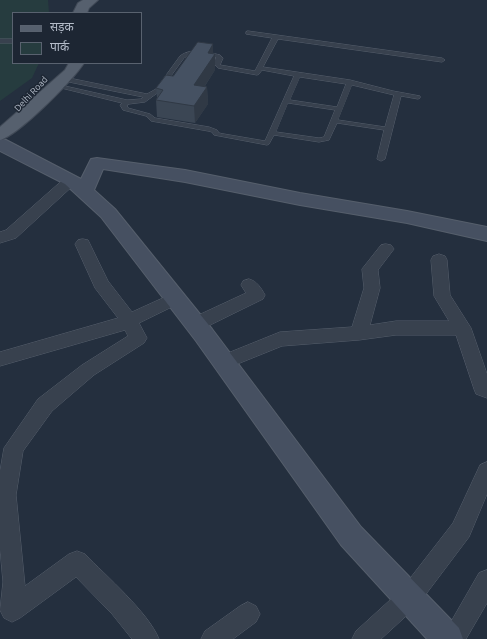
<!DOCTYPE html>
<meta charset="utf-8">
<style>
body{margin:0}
#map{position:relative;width:487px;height:639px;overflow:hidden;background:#242f3e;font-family:Ubuntu,"Noto Sans Devanagari",sans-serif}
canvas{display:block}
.legend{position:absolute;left:12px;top:12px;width:130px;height:52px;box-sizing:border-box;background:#1d2633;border:1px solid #59626f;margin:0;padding:5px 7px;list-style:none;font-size:12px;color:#b4bcc9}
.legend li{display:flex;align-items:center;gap:8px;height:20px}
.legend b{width:20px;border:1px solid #59626f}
</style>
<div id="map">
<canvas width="487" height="639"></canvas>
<ul class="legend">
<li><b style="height:5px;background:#56606e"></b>सड़क</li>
<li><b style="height:11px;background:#263c3f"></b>पार्क</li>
</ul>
</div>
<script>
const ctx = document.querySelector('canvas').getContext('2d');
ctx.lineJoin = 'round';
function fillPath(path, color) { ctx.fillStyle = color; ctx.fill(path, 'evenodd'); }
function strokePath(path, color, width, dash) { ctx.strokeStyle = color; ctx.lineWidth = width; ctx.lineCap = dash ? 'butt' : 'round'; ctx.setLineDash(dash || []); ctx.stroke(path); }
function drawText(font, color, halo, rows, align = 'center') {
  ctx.font = font + ' Ubuntu,sans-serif'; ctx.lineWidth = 3; ctx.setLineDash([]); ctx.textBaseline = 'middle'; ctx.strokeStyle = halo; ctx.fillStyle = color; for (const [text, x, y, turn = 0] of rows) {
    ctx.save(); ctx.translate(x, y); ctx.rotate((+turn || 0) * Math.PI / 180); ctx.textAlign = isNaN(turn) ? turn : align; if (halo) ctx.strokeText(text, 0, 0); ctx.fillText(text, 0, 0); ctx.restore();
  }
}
fillPath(new Path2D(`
 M0,0H48L49,13H13V63H39L32,78L0,101Z`), '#263c3f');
const lane = new Path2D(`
 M248,31L442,58L445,60L442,62L278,39L263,67L350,80L393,91L420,96V98L418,99L401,96L385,159L381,161L377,159L384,130L337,123L329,140L319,142L274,135L269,144L267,145L214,135L212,132L208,131L151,121L146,116L123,110L120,105L122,103L53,86L56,84L127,100L141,99L143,97L64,81L61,79L64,77L147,94L156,89L180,56C192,47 207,52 220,55L223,58L220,65L255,71L272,38L246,34V32ZM190,55H199L216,57L214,64L218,68L257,75L259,74L262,70L294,76L265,141L224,134L219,133L217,130L209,127L155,118L150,114L128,108L127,105L129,104L145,102L160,91L184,58ZM300,77L346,84L337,107L290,100ZM352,85L394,95L385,127L338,120ZM288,103L335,110L324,137L319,138L276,132Z
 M0,39H13V43H0Z`);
const street = new Path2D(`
 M71,176L76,177L78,180L76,183L16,238L0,243V232L6,230L66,177Z
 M83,239L88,240L108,281L132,312L176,292L182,294L184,298L182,302L139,323L147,338L144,343L94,375L52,411L23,451L16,495L25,586L69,554L77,551L85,554C106,576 148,612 159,639H132L112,614L76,577L20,618L12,622L4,618L0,610L3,582L0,549V471L4,448L38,399L82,365L128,336L125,330L0,366V352L118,318L95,288L75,244L78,240Z
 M386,244L391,245L394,249L378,270L380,288L370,325L396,321H449L434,296L431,260L433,256L439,254L445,256L447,260L450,295L471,328L487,374V398L476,394L474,389L456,335H396L359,340L282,346L230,367L224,369L218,367L215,362L218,357L280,332L352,327L364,288L362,269L381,245Z
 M249,279C257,281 261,288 265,295L263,299L202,329L196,330L190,329L187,324L190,319L246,293L241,285L243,281Z
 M487,462V494L469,537L417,606L381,639H352L356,631L401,590L453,523L480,465Z
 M487,570V603L466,639H441L479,573Z
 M248,602L256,606L260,614L256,622L233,639H201L205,631L240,606Z`);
const secondary = new Path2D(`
 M0,139L6,140L81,179L91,159L97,158L185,170L300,193L407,211L487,227V241L407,223L300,205L185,182L103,169L94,190L115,209L212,329L361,527L459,628L463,639H427L341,545L196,341L101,217L65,184L0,151Z`);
const primary = new Path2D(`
 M83,0H98L89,8L87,13H73L78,3Z
 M69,63H84C73,80 19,135 0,140V127L65,70Z`);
strokePath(lane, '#565f6c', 1);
strokePath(street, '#565f6c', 1);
strokePath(secondary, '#565f6c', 2);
strokePath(primary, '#414a57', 2);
fillPath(lane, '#38414e');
fillPath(street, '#38414e');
fillPath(secondary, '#465061');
fillPath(primary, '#56606e');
fillPath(new Path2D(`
 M213,54H215V70L205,86L207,87L208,104L195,123L157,117L156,100L157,98L156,88L173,76Z`), '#3b4654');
fillPath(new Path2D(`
 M213,44V56L215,54V70L195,101L194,85L208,53Z
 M207,87L208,104L195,123L194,106Z`), '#303945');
const building = new Path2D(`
 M198,42L213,44L208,53L215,54L194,85L207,87L194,106L156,100L163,90L156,88L166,75L173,76Z`);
fillPath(building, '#455162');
strokePath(building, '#303945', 1);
drawText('9px', '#b4bcc9', '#1d2633', [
 ["Delhi Road",31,94,-47]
]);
</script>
